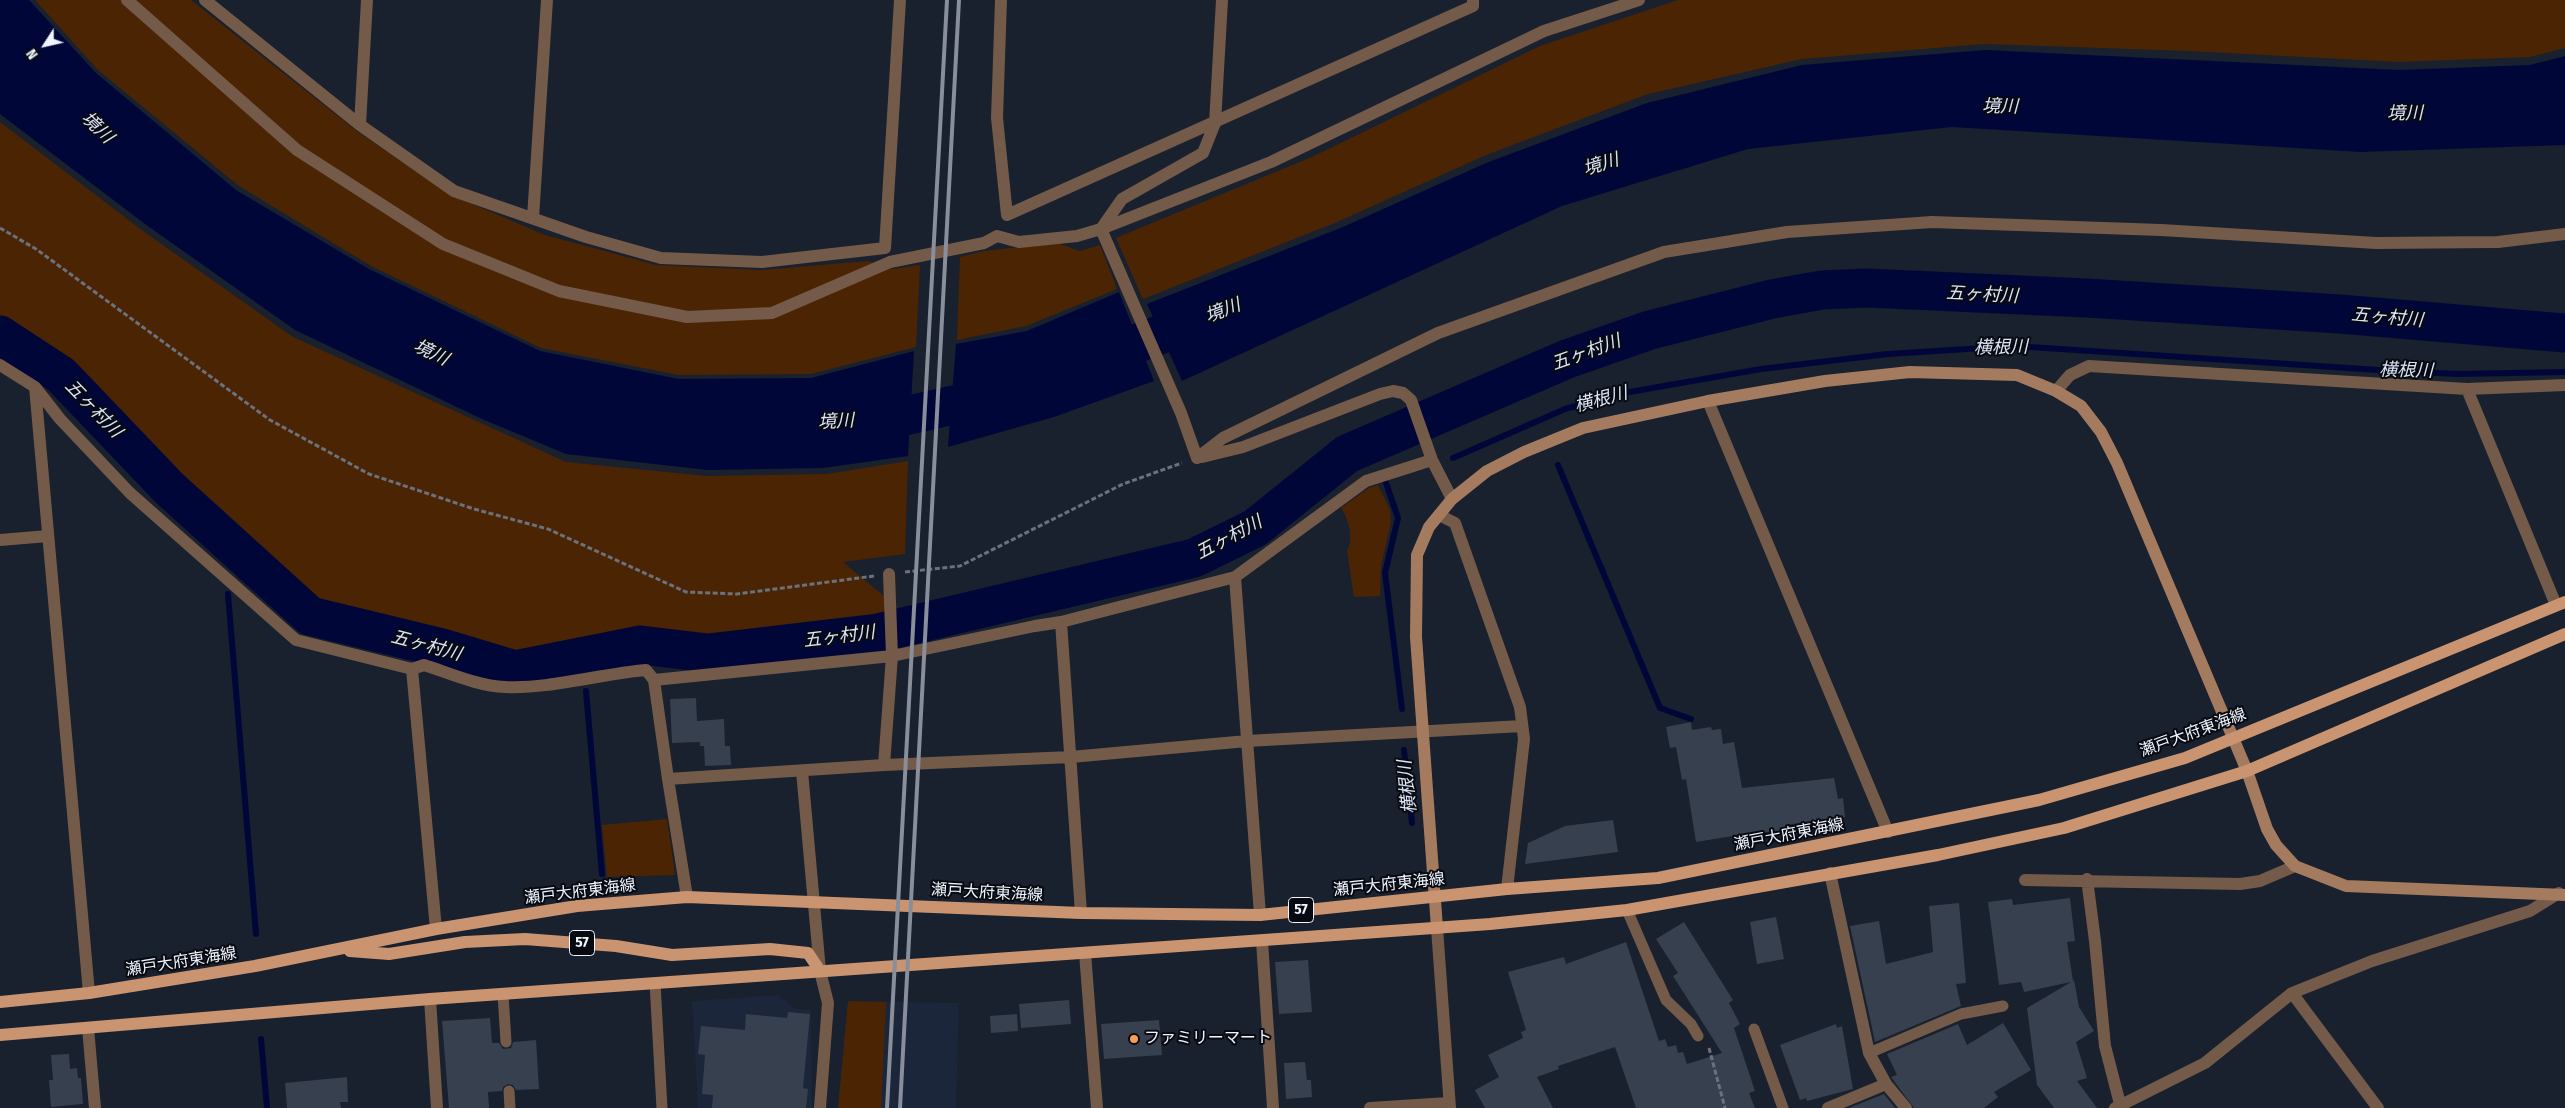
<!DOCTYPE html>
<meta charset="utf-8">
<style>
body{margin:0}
#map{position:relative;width:2565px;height:1108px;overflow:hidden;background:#19202e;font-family:"Fira Sans Condensed",sans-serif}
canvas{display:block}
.north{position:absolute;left:20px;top:20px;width:50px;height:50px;-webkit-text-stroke:4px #070a10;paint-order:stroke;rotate:235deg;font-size:14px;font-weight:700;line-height:20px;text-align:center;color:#eff4fe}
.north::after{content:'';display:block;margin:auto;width:18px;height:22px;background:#eff4fe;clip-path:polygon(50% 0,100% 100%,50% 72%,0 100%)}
</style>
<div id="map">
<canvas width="2565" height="1108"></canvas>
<div class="north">N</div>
</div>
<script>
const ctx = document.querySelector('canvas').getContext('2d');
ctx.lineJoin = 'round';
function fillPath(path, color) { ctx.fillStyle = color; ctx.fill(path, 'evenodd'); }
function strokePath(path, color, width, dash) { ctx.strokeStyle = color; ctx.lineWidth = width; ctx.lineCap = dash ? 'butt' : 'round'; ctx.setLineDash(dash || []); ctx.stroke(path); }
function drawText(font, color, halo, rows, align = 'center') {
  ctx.font = font + ' "Fira Sans Condensed","Noto Sans JP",sans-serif'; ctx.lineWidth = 4; ctx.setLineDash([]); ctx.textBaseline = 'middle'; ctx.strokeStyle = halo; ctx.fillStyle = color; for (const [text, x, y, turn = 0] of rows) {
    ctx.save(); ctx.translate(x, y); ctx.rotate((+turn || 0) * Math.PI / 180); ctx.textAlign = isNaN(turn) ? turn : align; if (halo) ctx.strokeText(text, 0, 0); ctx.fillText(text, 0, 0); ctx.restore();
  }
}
fillPath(new Path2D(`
 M778,995L796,1009L811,1010L812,1108H698L692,1001Z
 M848,1001L959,1003L956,1108H838Z`), '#1c263a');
fillPath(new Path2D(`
 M35,0H191L358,132L451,195L545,235L656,265L762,270L868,261L893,269L920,265L916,347L811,374L679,375L541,348L371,266L239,186L98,70Z
 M1678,0H2565V48L2530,57L2399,62L2189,51L1984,44L1802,59L1648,94L1486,155L1337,222L1143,299L1116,238L1314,156L1540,46Z
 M0,122L143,231L293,337L566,462L707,476L827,474L908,461L905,554L843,562L885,597L886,614L708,645L639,635L516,660L314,607L172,481L68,367L0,322Z
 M1057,243L1080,251L1100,245L1117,289L1026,326L957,340L960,257L984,251Z
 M1378,485L1390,510L1391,522L1381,566L1380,596L1354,597L1347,551C1354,540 1349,519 1341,508L1369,488Z
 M667,819L675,875L607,877L602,825Z
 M848,1001L886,1002L881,1108H838Z`), '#4b2503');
fillPath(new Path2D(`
 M0,0H29L96,73L236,190L369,269L540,351L679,379L811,378L914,351L908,456L823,468L707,470L566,454L482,419L295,330L145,224L0,114Z
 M1985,50L2399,70L2530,65L2565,56V145L2361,152L1952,127L1748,149L1562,206L1182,381L1147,304L1343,227L1486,163L1647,103L1802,65Z
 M1119,292L1154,381L1054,417L948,447L956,344L1027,331Z`), '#000738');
strokePath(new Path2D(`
 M1453,458L1565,409L1618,394L1761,369L1888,354L2015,346L2394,371L2458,374L2565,372
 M1558,465L1660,708L1691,719
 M1386,483L1398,518L1385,573L1402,709
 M242,577L255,566
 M228,594L256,934
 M583,656L584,668
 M586,691L602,874
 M1404,750L1412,823
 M261,1039L267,1108`), '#000738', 6);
strokePath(new Path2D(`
 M0,335L61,375L169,488L310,616L442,648L515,670L641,645L708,653L878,633L1194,558L1255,528L1347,454L1567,359L1650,330L1772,299L1822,290L1867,288L2087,298L2340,314L2565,333
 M1090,361L1210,316
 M857,421L896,418L1002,394`), '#000738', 39);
fillPath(new Path2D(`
 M696,698L697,721L724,719L725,746H730L731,765L705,766L704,746H700V742L672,743L670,699Z
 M1691,722L1692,730L1711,727L1712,730L1721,729L1723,744L1734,742L1742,788L1834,778L1838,799L1843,798L1845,817L1785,825V831L1751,833L1696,842L1686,779L1682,780L1676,747L1670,748L1666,727Z
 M1613,820L1618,852L1525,864L1528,843L1565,826Z
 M2070,898L2075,941L2067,942L2073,981L2074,980L2079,1007L2094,1031L2076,1042L2087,1078L2077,1081L2097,1108H2054L2037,1085L2027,1008L2071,982L2024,992L2021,982L1999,985L1988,902L2012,899L2013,905Z
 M1959,903L1966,983L1956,984L1961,1006L1875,1042L1850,926L1879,921L1886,964L1933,952L1929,906Z
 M1776,917L1784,959L1757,964L1750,922Z
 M1684,922L1733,1000L1729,1003L1740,1024L1734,1028L1755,1091L1749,1093L1755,1108H1636L1615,1047L1558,1066L1559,1069L1537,1077L1553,1108H1485L1475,1090L1499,1077L1488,1055L1523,1038L1521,1032L1526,1030L1508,972L1564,957L1566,964L1626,942L1659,1041L1665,1039L1668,1047L1676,1045L1678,1053L1683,1052L1687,1064L1722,1053L1673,976L1678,973L1656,939Z
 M1308,960L1312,1012L1279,1014L1275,962Z
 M1069,1000L1071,1024L1021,1028L1019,1004Z
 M788,1012L810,1014L803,1088L808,1089L806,1108H712L713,1095L702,1094L705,1055L698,1054L701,1026L745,1030L746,1014L787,1018Z
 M1017,1014L1018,1031L991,1033L990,1016Z
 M490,1018L492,1043H499L503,1049L511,1048L513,1042L536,1040L539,1089L516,1090L513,1085L508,1084L503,1087L502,1091L488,1092L489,1108H449L442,1021Z
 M1159,1020L1162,1055L1104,1059L1101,1024Z
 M2003,1023L2031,1070L1994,1092L1998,1097L1984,1108H1914L1891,1077L1897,1075L1887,1054L1958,1024L1967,1045Z
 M1836,1024L1837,1028L1842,1026L1853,1089L1807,1101L1806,1098L1800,1100L1780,1045Z
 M69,1054L70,1069L77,1068L78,1078H81L83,1104L51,1107L49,1080H53L51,1055Z
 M1305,1062L1307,1080H1311L1312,1097L1286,1099L1284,1063Z
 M347,1077L348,1102H340L341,1108H287L285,1083Z
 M1884,1094L1895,1108H1849Z`), '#37404f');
strokePath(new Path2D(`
 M0,228L36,249L270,420L369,474L474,509L548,529L686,592L737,594L874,576
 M905,572L960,566L1123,484L1182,463
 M1709,1048L1725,1108`), '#6b717d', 3, [5, 2.5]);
strokePath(new Path2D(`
 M1627,910L1666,1000L1691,1024L1698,1036
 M655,983L662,1108
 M503,994L506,1042
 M1754,1029L1783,1108
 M1869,1053L1961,1014L2003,1006
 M509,1091L510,1108`), '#745a49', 11);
strokePath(new Path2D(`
 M127,0L297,150L443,244L559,291L687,317L772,313L890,262L984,243L997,236L1019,242L1077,236L1101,229L1271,162L1544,31L1639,0
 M205,0L360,125L454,191L586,237L661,258L762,262L885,248L900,0
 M1001,0L997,118L1007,215L1473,6V0
 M360,125L367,0
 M533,218L547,0
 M1101,229L1122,199L1203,153L1215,123L1222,0
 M1101,229L1181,413L1197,458
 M0,365L35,387L89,993
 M35,387L60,419L130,493L296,640L412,669
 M2467,389L2556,605
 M2056,391L2070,375L2089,366L2467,389L2565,385
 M1708,401L1888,832
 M1202,457L1243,447L1380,394L1393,391L1403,393L1411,400L1432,460L1452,499
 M1197,458L1223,438L1438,333L1664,252L1787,232L1932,222L2161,230L2376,243L2498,242L2565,234
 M1439,515L1455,523L1520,707L1524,739L1507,889
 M0,540L48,536
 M1235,577L1366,481L1432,460
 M1061,622L1081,913
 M654,680L892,656L1035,626L1061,622L1235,577L1260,915
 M884,765L1071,757L1247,741L1522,726
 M802,771L820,971L828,1003L820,1108
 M668,779L687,897
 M1830,873L1869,1053L1886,1084L1906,1108
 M2087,879L2095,941L2105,1046L2120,1104
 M2025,880L2240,884L2260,881L2295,866
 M1437,928L1450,1108
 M436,929L412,669L424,665C449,673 478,686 505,687C550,689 600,674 646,670L654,680L668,779L884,765L892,656L889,574
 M1262,941L1273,1108
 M1085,953L1097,1108
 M2292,993L2378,1108
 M430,999L437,1108
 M88,1028L95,1108
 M1370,1108L1448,1103
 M1828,1108L1886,1084
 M2115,1108L2205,1063L2292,993L2372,961L2530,911L2559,893`), '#745a49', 12);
strokePath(new Path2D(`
 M1437,928L1416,637L1417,555L1429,527L1452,499L1487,471L1524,452L1583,428L1708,401L1825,381L1910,372L2017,375L2056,391L2081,406L2101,432L2117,463L2247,771L2267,829L2276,845L2295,866L2346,886L2565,895`), '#a47b5f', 12);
strokePath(new Path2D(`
 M350,951L389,954L465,942L525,939L616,946L672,955L770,949L808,953L820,971
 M0,1002L89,993L255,966L436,929L577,906L687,897L1081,913L1260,915L1507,889L1658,878L2039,800L2185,758L2565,602
 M0,1035L430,999L1490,924L1627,910L1938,855L2064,828L2247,771L2565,634`), '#c9946f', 12);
strokePath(new Path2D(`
 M887,1108L947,0
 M900,1108L959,0`), '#888e9a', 4);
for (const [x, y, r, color] of [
 [1134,1039,5,"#fd9d54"]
]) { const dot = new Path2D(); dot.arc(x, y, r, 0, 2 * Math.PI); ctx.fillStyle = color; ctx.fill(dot); strokePath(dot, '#070a10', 2); }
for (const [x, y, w] of [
 [1301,910,25],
 [582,943,25]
]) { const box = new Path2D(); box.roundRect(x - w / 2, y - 12.5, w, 25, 4); ctx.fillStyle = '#070a10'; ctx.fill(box); strokePath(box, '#eff4fe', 1); }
drawText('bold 15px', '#eff4fe', null, [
 ["57",1301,910],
 ["57",582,943]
]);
drawText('16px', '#eff4fe', '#070a10', [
 ["瀬戸大府東海線",2193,733,-20],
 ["瀬戸大府東海線",1789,835,-11],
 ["瀬戸大府東海線",1389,885,-6],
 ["瀬戸大府東海線",580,892,-7],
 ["瀬戸大府東海線",987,893,3],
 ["瀬戸大府東海線",181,962,-9]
]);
drawText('16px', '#eff4fe', '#070a10', [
 ["ファミリーマート",1144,1039]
], 'left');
drawText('italic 18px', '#dbe4f5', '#070a10', [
 ["境川",2000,107,1],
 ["境川",2405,114,-1],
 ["境川",97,128,44],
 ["境川",1601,165,-17],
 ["五ヶ村川",1982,295,3],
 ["境川",1223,311,-21],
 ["五ヶ村川",2387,318,5],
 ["横根川",2001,348,-1],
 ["境川",431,353,26],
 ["五ヶ村川",1586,353,-20],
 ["横根川",2406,371,1],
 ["横根川",1601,400,-15],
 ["五ヶ村川",93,409,46],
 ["境川",836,422,-3],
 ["五ヶ村川",1229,538,-28],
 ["五ヶ村川",839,637,-7],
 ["五ヶ村川",426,646,15],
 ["横根川",1408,787,-96]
]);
</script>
